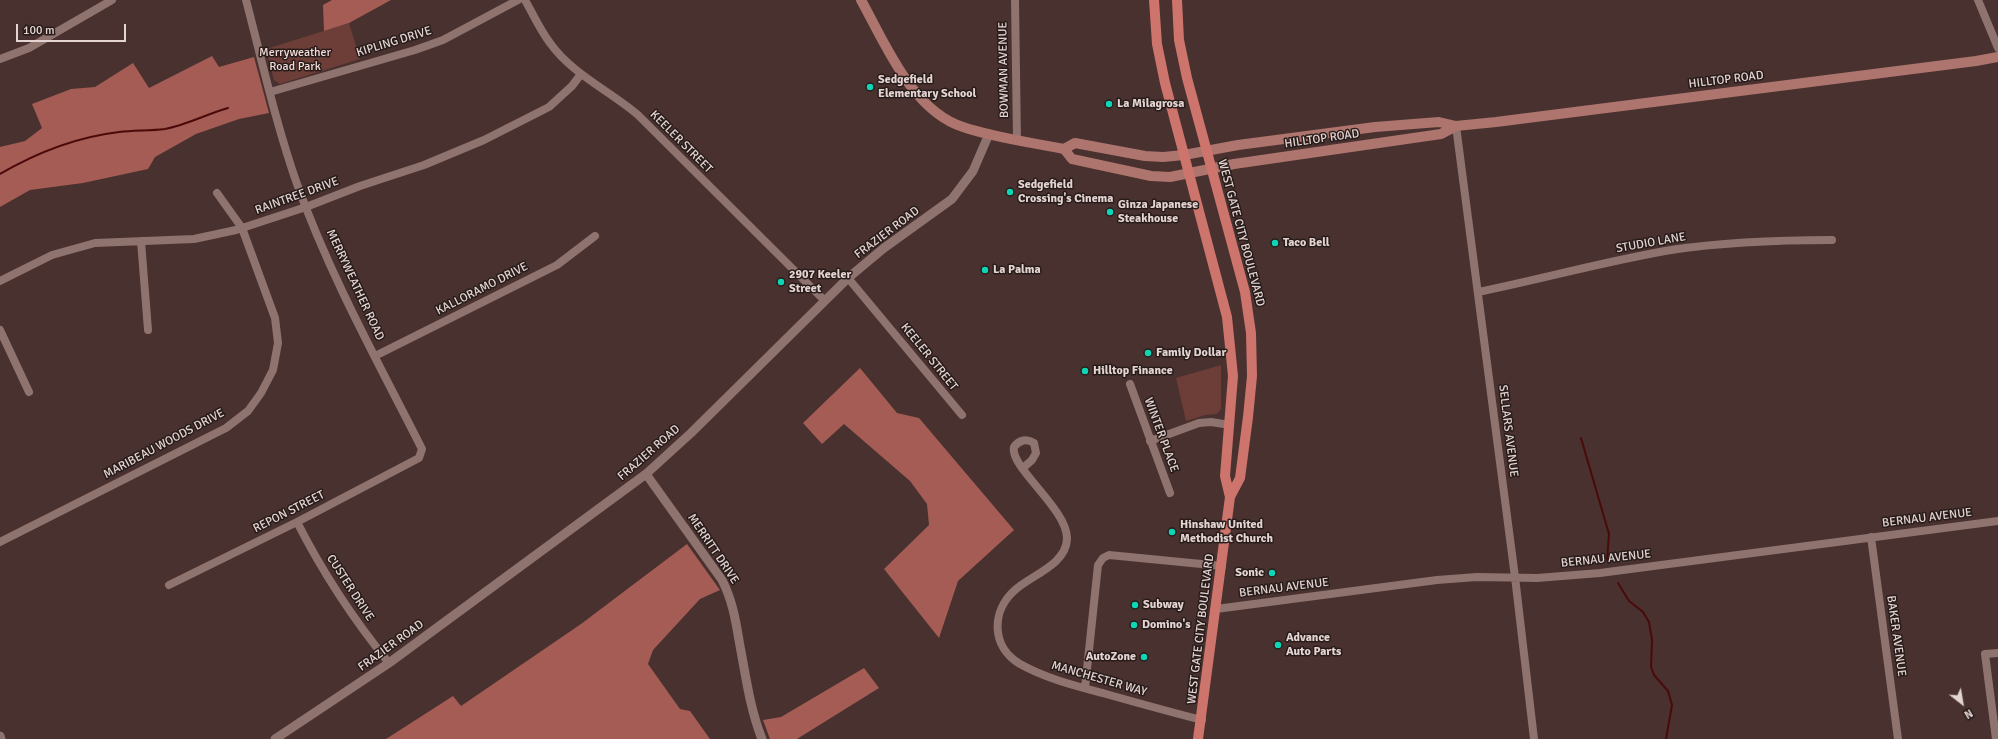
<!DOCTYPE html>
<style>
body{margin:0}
#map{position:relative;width:1998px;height:739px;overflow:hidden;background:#48312e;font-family:Signika,sans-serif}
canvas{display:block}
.north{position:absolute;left:1942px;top:683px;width:40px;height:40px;-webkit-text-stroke:3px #271c1a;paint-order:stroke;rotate:149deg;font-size:11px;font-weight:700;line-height:16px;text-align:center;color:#e4d4d2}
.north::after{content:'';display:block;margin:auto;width:14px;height:18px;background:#e4d4d2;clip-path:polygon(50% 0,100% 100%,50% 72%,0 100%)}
.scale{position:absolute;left:16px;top:24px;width:110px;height:18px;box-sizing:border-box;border:2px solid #e4d4d2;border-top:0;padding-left:5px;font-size:12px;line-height:14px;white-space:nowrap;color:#e4d4d2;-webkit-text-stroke:3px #271c1a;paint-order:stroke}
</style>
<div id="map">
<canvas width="1998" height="739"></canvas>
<div class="north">N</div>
<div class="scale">100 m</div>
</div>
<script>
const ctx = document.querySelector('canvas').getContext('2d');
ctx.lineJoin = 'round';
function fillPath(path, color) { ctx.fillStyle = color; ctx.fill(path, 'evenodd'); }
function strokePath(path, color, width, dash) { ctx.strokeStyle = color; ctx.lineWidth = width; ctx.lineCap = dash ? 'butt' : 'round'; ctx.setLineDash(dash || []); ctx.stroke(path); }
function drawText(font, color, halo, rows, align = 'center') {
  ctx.font = font + ' Signika,sans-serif'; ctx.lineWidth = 3; ctx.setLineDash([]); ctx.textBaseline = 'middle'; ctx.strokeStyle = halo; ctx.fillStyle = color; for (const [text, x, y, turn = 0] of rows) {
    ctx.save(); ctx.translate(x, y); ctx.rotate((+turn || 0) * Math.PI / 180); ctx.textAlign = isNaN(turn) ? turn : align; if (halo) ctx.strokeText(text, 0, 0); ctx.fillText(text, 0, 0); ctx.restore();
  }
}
fillPath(new Path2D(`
 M349,23L360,59L280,84L274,80L266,49Z
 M1221,365V409L1217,414L1205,415L1186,421L1176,378Z`), '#6d3d38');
fillPath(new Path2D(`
 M332,0H391L349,23L324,31L323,5Z
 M212,56L219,67L254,57L269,113L239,119L196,134L155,157L148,169L83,183L30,190L0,207V147L25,141L42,128L32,104L71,89L95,87L133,63L149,88Z
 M860,368L897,413L919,418L1014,530L958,581L939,638L884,569L929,525L927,504L910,481L844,424L822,444L803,423Z
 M687,544L720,590L700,599L653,650L648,664L680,709L690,711L710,739H386L453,696L461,706L581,624Z
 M864,668L879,688L797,739H770L763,720L781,717Z`), '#a45c55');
strokePath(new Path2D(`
 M0,174C36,153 77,137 119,132C134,130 149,131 165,129C186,125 207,114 228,108
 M1581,438L1609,534L1607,560
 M1618,583L1629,601L1643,612L1649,622L1652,640L1651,667L1654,675L1668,691L1672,705L1666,739`), '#4b0a0a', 2);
strokePath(new Path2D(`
 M525,0C533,14 540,30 550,43C572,74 610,91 638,115L824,300
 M1015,0L1017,140
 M1978,0L1998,48
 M0,59L29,48L112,0
 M270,92L415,50L443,40L518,0
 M1456,126L1515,577L1534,739
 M141,241L148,330
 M848,278L962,415
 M0,281L52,255L95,243L194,239L236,230L306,207L360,186L424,165L484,140L549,107L572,86L581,74
 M1478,292C1542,279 1606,261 1671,250C1724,242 1779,240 1832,240
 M0,330L29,392
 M375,356L557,265L595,236
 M1130,384L1170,493
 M1150,441L1199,423L1211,422L1230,425
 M1023,468L1032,460L1036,453L1034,443C1027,438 1019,440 1014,447C1009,467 1068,509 1067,539C1066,565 1031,575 1015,590C991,611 991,647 1020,664C1047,679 1076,686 1106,694C1138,703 1170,712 1202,720
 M297,522C323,573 353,619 389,663
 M1871,537L1898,739
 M0,542L226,428L248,411L261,393L273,370L278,343L275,318L242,228L217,193
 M169,585L297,522L419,458L422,449C378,362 330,276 297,184C276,124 262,61 246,0
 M1216,609L1437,580L1477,577L1537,578L1600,573L1998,521
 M1085,688L1098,565L1103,558L1109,555L1222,566
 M1996,739L1985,654L1998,653`), '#8e736f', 8);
strokePath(new Path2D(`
 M646,474L722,580C733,601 736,623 740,646C746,677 750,709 762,739
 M0,736L1,739
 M275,739L389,663L646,474L691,433L848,278L884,248L952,199L973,171L989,134`), '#8e736f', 9);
strokePath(new Path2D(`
 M861,0C885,43 912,111 963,127C995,138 1030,142 1064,149L1072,159L1151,176L1170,177L1234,164L1441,134L1456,126
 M1064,149L1075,143L1145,156L1163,157L1184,155L1238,145L1375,127L1439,122L1456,126L1496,122L1976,61L1998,57`), '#ae746e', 10);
strokePath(new Path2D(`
 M1154,0L1157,44L1165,83L1227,317L1233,376L1225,476L1230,497
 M1177,0L1179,40L1187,78L1245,292L1251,333L1252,376L1248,417L1240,478L1230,497L1198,739`), '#cd746d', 10);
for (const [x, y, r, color] of [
 [870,87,4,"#0ed5b5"],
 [1109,104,4,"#0ed5b5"],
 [1010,192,4,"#0ed5b5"],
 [1110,212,4,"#0ed5b5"],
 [1275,243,4,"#0ed5b5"],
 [985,270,4,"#0ed5b5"],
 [781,282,4,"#0ed5b5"],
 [1148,353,4,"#0ed5b5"],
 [1085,371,4,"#0ed5b5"],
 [1172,532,4,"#0ed5b5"],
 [1272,573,4,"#0ed5b5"],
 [1135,605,4,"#0ed5b5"],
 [1134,625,4,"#0ed5b5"],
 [1278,645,4,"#0ed5b5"],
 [1144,657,4,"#0ed5b5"]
]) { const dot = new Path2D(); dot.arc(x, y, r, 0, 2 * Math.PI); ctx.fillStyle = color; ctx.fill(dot); strokePath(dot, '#271c1a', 1.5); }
drawText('12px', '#e4d4d2', '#271c1a', [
 ["KIPLING DRIVE",394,42,-17],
 ["BOWMAN AVENUE",1004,70,-91],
 ["HILLTOP ROAD",1726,80,-7],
 ["HILLTOP ROAD",1322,139,-8],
 ["KEELER STREET",681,142,45],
 ["RAINTREE DRIVE",297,196,-20],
 ["FRAZIER ROAD",887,233,-37],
 ["WEST GATE CITY BOULEVARD",1241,233,75],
 ["STUDIO LANE",1651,243,-10],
 ["MERRYWEATHER ROAD",355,285,65],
 ["KALLORAMO DRIVE",482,289,-27],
 ["KEELER STREET",929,357,51],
 ["SELLARS AVENUE",1508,431,83],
 ["WINTER PLACE",1161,435,70],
 ["MARIBEAU WOODS DRIVE",164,444,-28],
 ["FRAZIER ROAD",649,453,-41],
 ["REPON STREET",289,512,-27],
 ["BERNAU AVENUE",1927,518,-7],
 ["MERRITT DRIVE",713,549,56],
 ["BERNAU AVENUE",1606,559,-6],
 ["CUSTER DRIVE",350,588,57],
 ["BERNAU AVENUE",1284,588,-7],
 ["WEST GATE CITY BOULEVARD",1201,629,-83],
 ["BAKER AVENUE",1896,636,82],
 ["FRAZIER ROAD",391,646,-36],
 ["MANCHESTER WAY",1099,679,16]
]);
drawText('12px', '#f2dcd9', '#271c1a', [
 ["Merryweather",295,53],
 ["Road Park",295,67]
]);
drawText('bold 12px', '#e4d4d2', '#271c1a', [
 ["Sedgefield",878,80],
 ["Elementary School",878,94],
 ["La Milagrosa",1117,104],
 ["Sedgefield",1018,185],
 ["Crossing's Cinema",1018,199],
 ["Ginza Japanese",1118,205],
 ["Steakhouse",1118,219],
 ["Taco Bell",1283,243],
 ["La Palma",993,270],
 ["2907 Keeler",789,275],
 ["Street",789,289],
 ["Family Dollar",1156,353],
 ["Hilltop Finance",1093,371],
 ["Hinshaw United",1180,525],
 ["Methodist Church",1180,539],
 ["Sonic",1264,573,"right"],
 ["Subway",1143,605],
 ["Domino's",1142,625],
 ["Advance",1286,638],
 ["Auto Parts",1286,652],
 ["AutoZone",1136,657,"right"]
], 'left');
</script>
